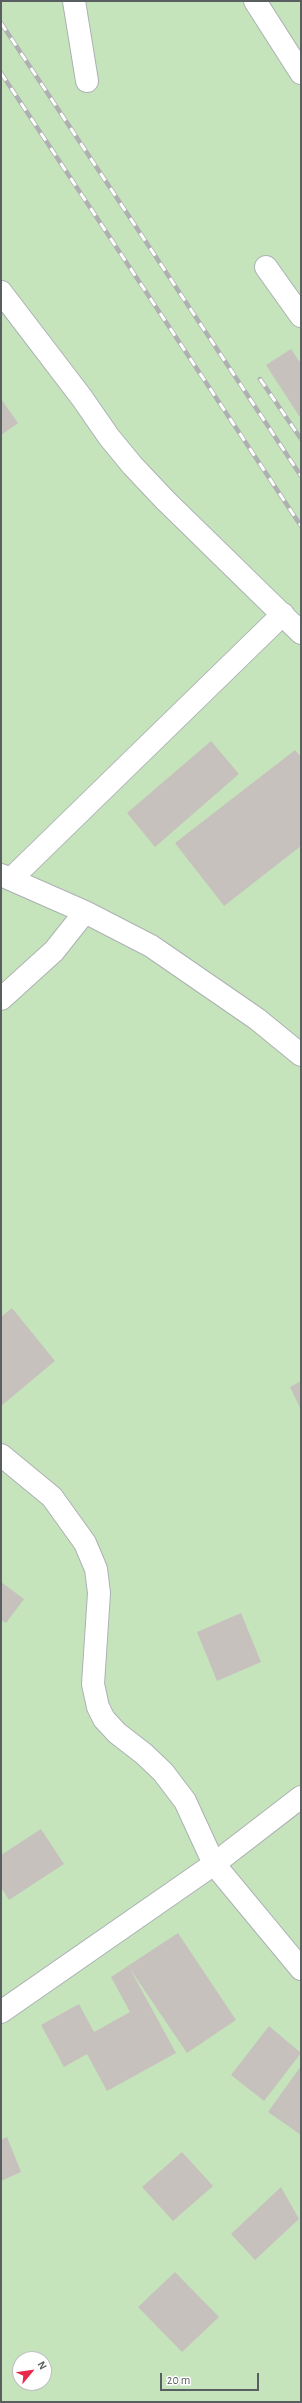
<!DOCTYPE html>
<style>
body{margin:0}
#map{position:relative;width:302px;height:2403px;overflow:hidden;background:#ece6e0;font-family:"Alegreya Sans",sans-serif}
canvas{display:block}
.frame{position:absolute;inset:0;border:2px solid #595f61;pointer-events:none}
.north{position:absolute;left:12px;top:2351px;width:40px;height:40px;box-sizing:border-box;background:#fff;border:1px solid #bdbfc0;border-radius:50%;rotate:61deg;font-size:11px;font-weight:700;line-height:16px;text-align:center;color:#595f61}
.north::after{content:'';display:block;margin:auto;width:14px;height:18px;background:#e82a4c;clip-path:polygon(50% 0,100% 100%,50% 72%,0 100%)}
.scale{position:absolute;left:160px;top:2373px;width:99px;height:18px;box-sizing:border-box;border:2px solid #595f61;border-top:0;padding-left:5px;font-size:12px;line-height:14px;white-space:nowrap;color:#595f61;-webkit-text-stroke:3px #fff;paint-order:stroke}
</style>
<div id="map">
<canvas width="302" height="2403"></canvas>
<div class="frame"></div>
<div class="north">N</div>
<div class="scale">20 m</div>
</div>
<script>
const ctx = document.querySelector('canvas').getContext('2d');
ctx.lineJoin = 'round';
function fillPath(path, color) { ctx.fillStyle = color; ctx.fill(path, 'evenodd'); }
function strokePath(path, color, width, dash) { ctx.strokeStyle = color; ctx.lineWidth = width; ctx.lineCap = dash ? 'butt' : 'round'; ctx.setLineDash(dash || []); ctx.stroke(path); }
fillPath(new Path2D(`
 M1,1H301V2402H1ZM20,2359H44V2383H20Z`), '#c6e4bc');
fillPath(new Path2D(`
 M291,349L301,364V419L266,365Z
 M1,399L18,423L1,435Z
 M211,741L239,774L155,847L127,813Z
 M295,750L301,757V846L224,906L175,843Z
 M12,1308L55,1361L1,1406V1317Z
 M301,1381V1410L290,1387Z
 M1,1582L24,1599L6,1623L1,1620Z
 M241,1613L261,1662L217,1681L197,1632Z
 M41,1829L64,1864L9,1900L1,1887V1855Z
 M178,1933L236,2020L187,2053L130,1969L176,2053L107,2091L87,2054L64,2067L41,2025L79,2004L94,2032L130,2012L111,1977Z
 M269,2026L301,2053L264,2101L231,2075Z
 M301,2066V2135L268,2112Z
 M7,2137L21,2172L1,2181V2140Z
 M182,2152L213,2186L173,2221L142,2187Z
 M281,2187L299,2219L255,2260L231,2234Z
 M175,2272L219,2317L182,2352L138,2307Z`), '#c7c1bd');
const minor = new Path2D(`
 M74,1L87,81
 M255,1L301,73
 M266,267L301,316
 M1,292L82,398L109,437L132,465L165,500L301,633
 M1,875L85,912L151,946L257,1019L301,1055
 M11,879L283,614
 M1,999L54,951L85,912
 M1,1455L52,1497L85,1543L96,1569L99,1593L93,1684L98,1707L104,1719L117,1733L144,1754L163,1772L185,1801L214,1864L301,1969`);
const tertiary = new Path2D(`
 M1,2012L214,1864L301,1797`);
strokePath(minor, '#acb1b3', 24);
strokePath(tertiary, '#acb1b3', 24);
strokePath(minor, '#fff', 22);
strokePath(tertiary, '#fff', 22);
const rail = new Path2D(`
 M1,23L301,476
 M1,73L301,526
 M260,379L301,439`);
strokePath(rail, '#afb0b1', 4.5);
strokePath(rail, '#fff', 3, [9]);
</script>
